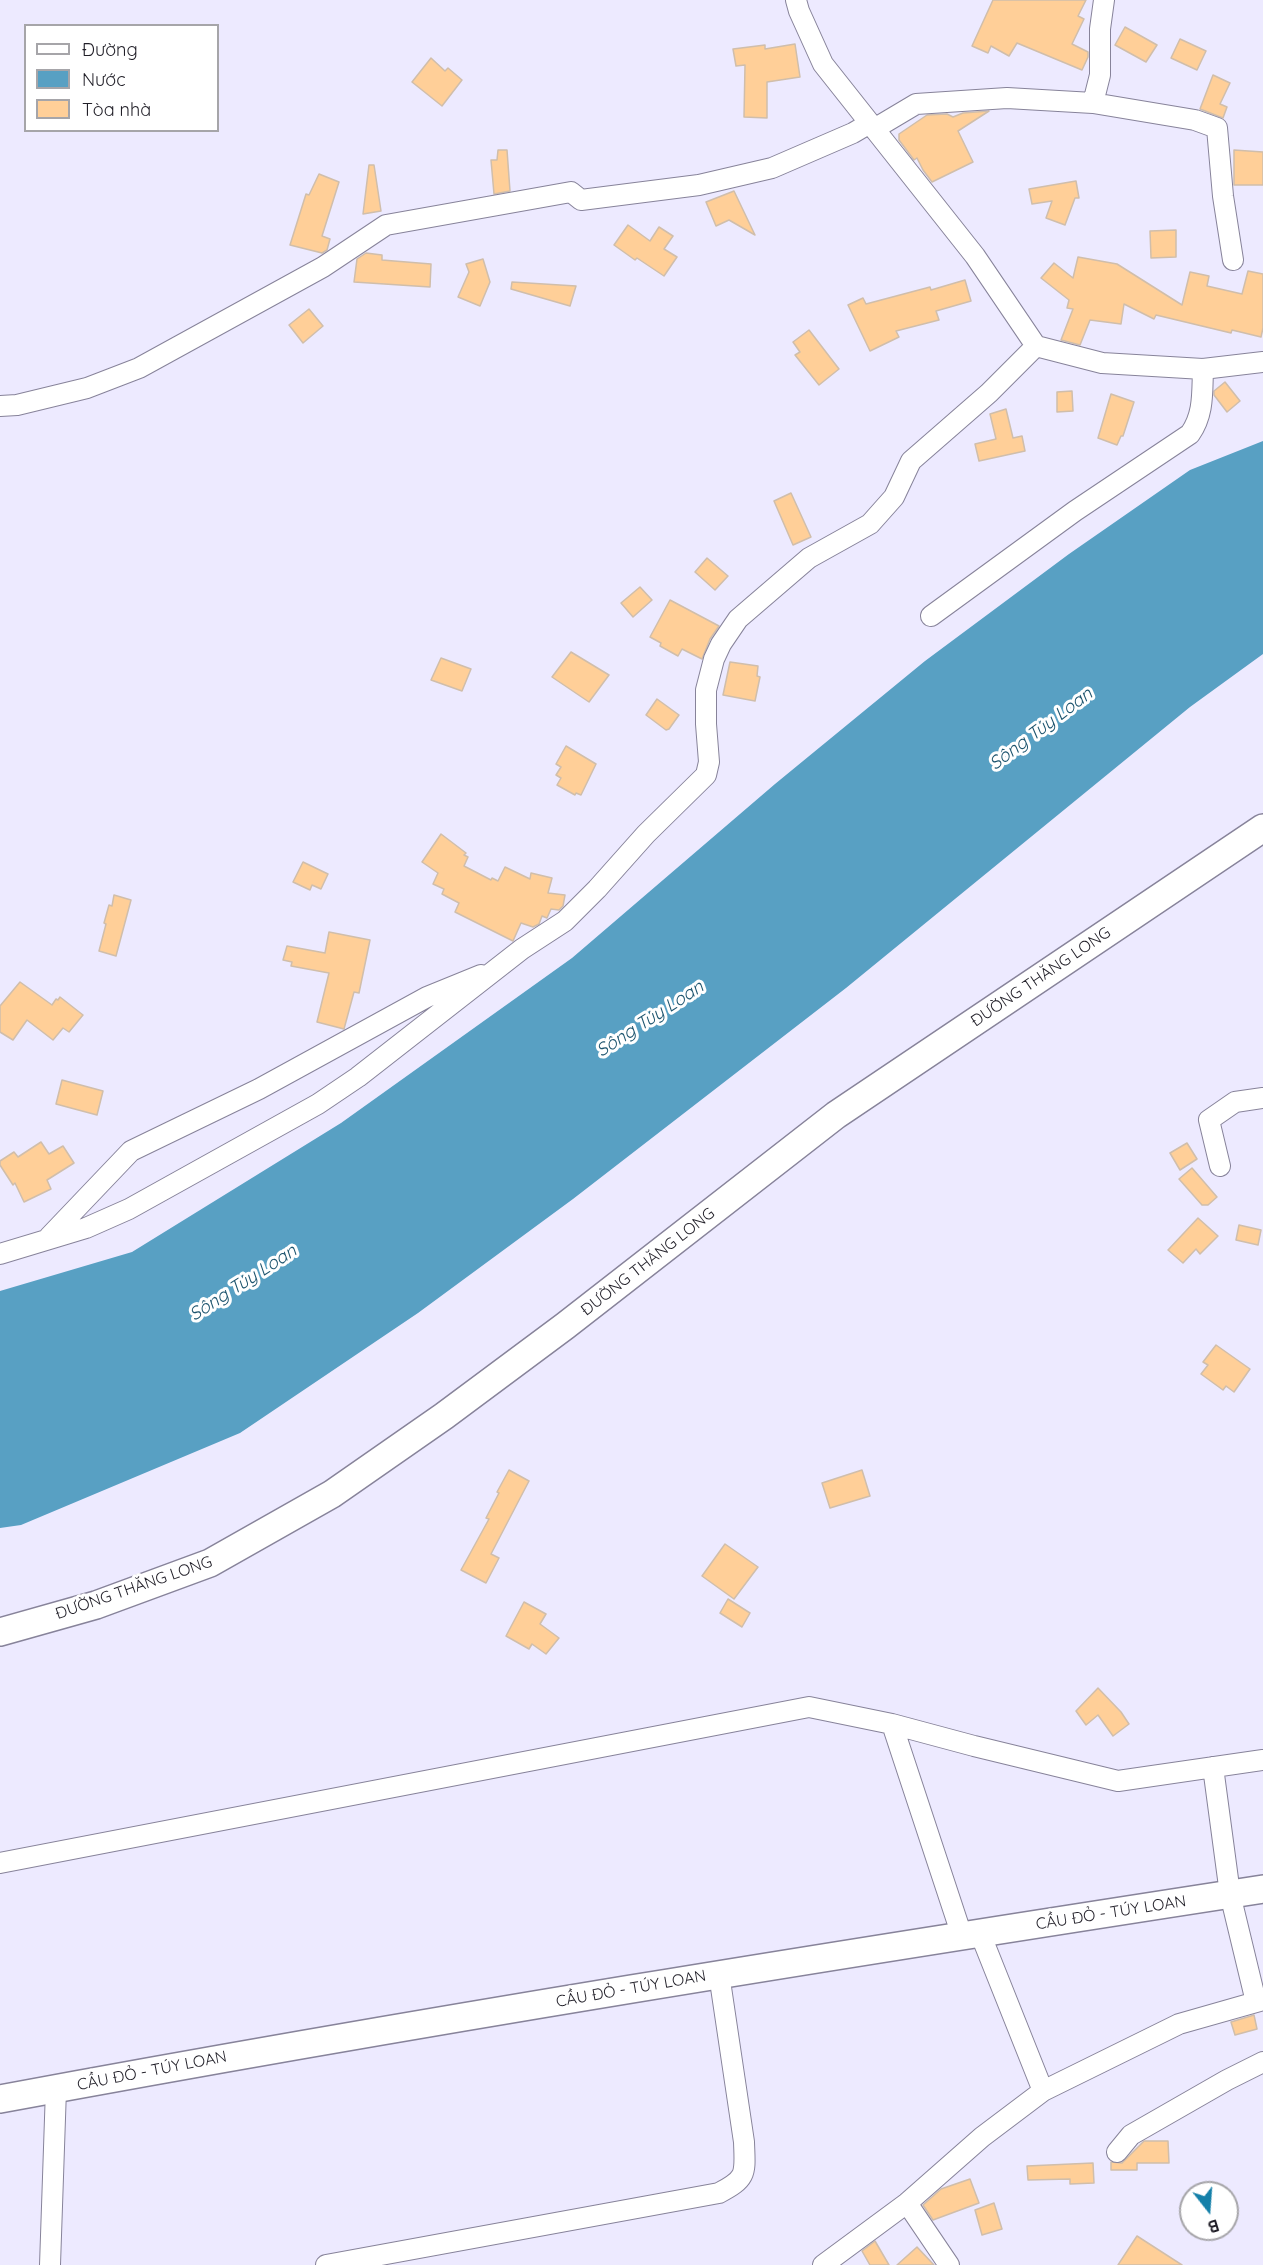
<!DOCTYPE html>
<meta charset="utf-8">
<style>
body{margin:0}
#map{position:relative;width:1263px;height:2265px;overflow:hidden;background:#edeaff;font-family:Quicksand,sans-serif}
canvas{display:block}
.legend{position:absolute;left:24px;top:24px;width:195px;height:108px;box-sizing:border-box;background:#fff;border:2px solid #a6a5a9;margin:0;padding:8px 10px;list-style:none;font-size:18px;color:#211f28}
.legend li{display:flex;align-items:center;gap:12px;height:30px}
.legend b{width:30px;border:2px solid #a6a5a9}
.north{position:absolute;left:1179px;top:2181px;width:60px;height:60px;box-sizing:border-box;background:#fff;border:2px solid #a6a5a9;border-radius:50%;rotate:163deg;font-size:16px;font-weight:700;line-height:24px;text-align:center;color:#211f28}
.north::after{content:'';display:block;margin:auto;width:21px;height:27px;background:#1580a9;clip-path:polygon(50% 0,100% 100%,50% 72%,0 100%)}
</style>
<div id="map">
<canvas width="1263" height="2265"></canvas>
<ul class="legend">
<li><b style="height:8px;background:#fff"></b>Đường</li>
<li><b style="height:16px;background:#58a0c3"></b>Nước</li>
<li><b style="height:16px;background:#ffcf98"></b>Tòa nhà</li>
</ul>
<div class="north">B</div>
</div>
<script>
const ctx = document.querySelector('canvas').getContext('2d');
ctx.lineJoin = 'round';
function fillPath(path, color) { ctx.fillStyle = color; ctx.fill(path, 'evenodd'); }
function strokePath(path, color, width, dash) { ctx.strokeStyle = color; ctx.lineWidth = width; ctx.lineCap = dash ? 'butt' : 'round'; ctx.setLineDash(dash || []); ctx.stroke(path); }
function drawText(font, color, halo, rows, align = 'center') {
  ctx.font = font + ' Quicksand,sans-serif'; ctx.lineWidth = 6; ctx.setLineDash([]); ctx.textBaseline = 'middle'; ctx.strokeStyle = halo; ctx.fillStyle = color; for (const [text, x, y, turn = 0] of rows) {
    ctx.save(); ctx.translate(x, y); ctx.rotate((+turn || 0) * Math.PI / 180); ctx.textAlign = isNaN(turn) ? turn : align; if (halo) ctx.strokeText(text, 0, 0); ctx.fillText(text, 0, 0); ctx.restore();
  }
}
fillPath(new Path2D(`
 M1263,441V654L1190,707L846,988L573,1199L418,1313L240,1433L21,1525L0,1528V1291L132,1252L341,1123L572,958L775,784L925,661L1069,554L1190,470Z`), '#58a0c3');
const building = new Path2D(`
 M993,0H1086L1078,16L1084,19L1072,44L1088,52V57L1082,70L1017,43L1009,56L991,46L988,53L972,46Z
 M1125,27L1157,45L1146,62L1115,45Z
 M1180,39L1206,51L1197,70L1171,58Z
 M795,44L800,77L767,82V118L744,117L745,65L736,66L733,49L765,45V49Z
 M431,58L445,71L448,68L462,80L442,106L412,82Z
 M1213,75L1230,83L1220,104L1227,107L1223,118L1200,109Z
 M989,111L958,131L973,162L932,182L923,170L917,158L914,160L899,140V134L927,115L947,114L953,117L963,113Z
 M498,150H507L510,191L494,194L491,160H497Z
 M1234,150L1263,152V185H1234Z
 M369,165H374L381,211L363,214Z
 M319,174L339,182L322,236L330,239L327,250L322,253L290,245L306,194L309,195Z
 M1076,181L1079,198H1075L1065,225L1046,218L1052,201L1032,204L1029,189Z
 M734,191L755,235L729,220L716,226L706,202Z
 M628,225L650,241L659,227L673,236L664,249L677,257L664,276L637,258L635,260L614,245Z
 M1176,230V257L1151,258L1150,231Z
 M366,253L382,255V260L431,264L430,287L354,282L357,259Z
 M1078,257L1117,264L1182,305L1190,272L1209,276L1207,286L1242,294L1248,271L1263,274V328L1261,337L1232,330L1231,333L1156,315L1154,319L1124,304L1121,324L1090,320L1080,345L1061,340L1073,309L1067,308L1069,300L1041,278L1054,263L1073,278Z
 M483,259L490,282L480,306L458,297L469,272L466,264Z
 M965,280L971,301L936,311L939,320L896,331L899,337L870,351L848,305L863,298L866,304L930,287L931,290Z
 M512,282L576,286L570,306L511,289Z
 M309,309L323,326L303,343L289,325Z
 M809,330L839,369L819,385L795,355L800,352L793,342Z
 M1225,382L1240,401L1227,412L1214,395V391Z
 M1072,391L1073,411L1057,412V392Z
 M1111,394L1134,402L1123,436H1121L1117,445L1098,438Z
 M1006,409L1013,438L1022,436L1025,451L979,461L975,444L996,439L990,414Z
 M791,493L811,537L793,545L774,501Z
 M707,558L728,576L715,590L695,572Z
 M640,587L652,600L633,617L621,603Z
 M670,600L719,626L710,639L702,659L682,649L678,656L660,646L661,643L650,637Z
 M571,652L609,675L589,702L552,677Z
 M441,658L471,669L462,691L431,680Z
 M730,662L758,666L757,676L760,677L755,701L723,695Z
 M657,699L679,715L669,729L666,730L646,715Z
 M566,746L596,764L581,795L576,793L575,795L557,785L561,778L556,775L561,767L556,764Z
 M441,834L466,853L464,855L468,857L464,866L491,880L492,878L498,881L505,867L530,879L531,873L552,878L548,893L565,895L563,906L559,910L551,909L547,918L542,916L539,924L533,927L521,923L513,941L455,912L459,903L442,894L444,889L433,884L438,873L422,862Z
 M303,862L328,874L321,889L312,885L310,890L293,882Z
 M114,895L131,900L116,956L99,951L106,924L104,923L109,905L112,906Z
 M329,932L370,940L359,993L354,992L344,1029L317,1022L329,973L291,966L292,962L283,960L287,946L325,953Z
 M20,982L52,1005L56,999L58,1000L60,997L83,1015L69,1032L63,1028L53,1040L27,1020L13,1040L0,1032V1006Z
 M62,1080L103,1091L97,1115L56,1104Z
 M41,1142L49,1154L63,1146L74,1163L47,1180L51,1189L24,1202L15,1183L13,1185L0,1165V1161L14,1152L18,1157Z
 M1187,1143L1197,1159L1180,1170L1170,1153Z
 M1192,1168L1217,1197L1208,1205H1202L1179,1179Z
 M1198,1218L1218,1236L1200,1254L1196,1249L1183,1263L1168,1250Z
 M1239,1225L1261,1230L1258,1245L1236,1240Z
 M1216,1345L1250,1369L1234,1392L1226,1386L1223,1390L1201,1374L1208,1365L1203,1362Z
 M509,1470L529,1481L491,1554L499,1558L486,1583L461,1570L489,1519L486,1518L499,1493L497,1492Z
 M862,1470L870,1496L830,1508L822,1483Z
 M725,1544L758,1567L734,1599L702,1576Z
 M728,1599L750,1613L742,1627L720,1613Z
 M524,1602L546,1614L540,1624L559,1638L546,1654L532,1644L529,1649L506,1636Z
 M1098,1688L1121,1712L1129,1724L1113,1736L1098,1715L1086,1725L1076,1711Z
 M1254,2015L1257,2029L1235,2035L1231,2022Z
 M1144,2141H1168L1169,2163H1137V2170H1111V2162L1122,2163Z
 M1093,2163L1094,2183L1070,2184V2179L1028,2180L1027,2166Z
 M970,2179L979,2203L933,2220L923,2205L941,2189Z
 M994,2203L1002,2229L982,2235L975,2210Z
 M1137,2236L1182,2265H1118Z
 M875,2241L889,2265H870L862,2251Z
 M917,2247L934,2265H897Z`);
fillPath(building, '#ffcf98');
strokePath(building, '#d0beab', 1.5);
const street = new Path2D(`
 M796,0L799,11L823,64L975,256L1036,346L1102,363L1203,369L1263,362
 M1093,103L1100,75V29L1104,0
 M874,129L916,104L1007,98L1093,103L1195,120L1217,128L1223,196L1233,260
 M0,406L17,405L87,388L139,368L323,267L386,225L571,192L581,200L699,185L772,168L853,133L870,123
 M931,616L1075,511L1190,434C1204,414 1202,393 1203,369
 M1220,1166L1209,1120L1235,1102L1263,1098
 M49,1237L131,1151L259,1089L427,997L481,975
 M0,1254L86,1228L129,1209L318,1104L358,1077L522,949L565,921L597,889L646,834L706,775L709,762L706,724V690L714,659L721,644L738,619L809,558L870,524L894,497L911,461L989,393L1036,346
 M892,1724L974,1746L1118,1781L1263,1760
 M1213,1767L1230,1894L1256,2002
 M0,1863L809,1707L892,1724L962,1936
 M980,1933L1043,2091
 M1117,2152L1131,2135L1227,2080L1263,2062
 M907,2203L949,2265
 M50,2265L56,2089
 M326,2265L719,2193C748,2178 745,2173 744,2142L719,1974
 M823,2265L907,2203L982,2137L1043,2091L1179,2024L1263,2000`);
const secondary = new Path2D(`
 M0,1632L96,1605L210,1563L332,1494L444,1416L565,1326L836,1115L1263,828
 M0,2099C420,2021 841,1954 1263,1889`);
strokePath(street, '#87839a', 22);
strokePath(secondary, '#87839a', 30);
strokePath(street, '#fff', 20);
strokePath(secondary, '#fff', 27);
drawText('16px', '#211f28', '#fff', [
 ["ĐƯỜNG THĂNG LONG",1041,977,-34],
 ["ĐƯỜNG THĂNG LONG",648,1262,-38],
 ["ĐƯỜNG THĂNG LONG",134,1588,-19],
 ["CẦU ĐỎ - TÚY LOAN",1111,1913,-9],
 ["CẦU ĐỎ - TÚY LOAN",631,1989,-10],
 ["CẦU ĐỎ - TÚY LOAN",152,2071,-11]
]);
drawText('italic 18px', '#1c546e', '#fff', [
 ["Sông Túy Loan",1041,729,-37],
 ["Sông Túy Loan",650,1019,-33],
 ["Sông Túy Loan",243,1283,-33]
]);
</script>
